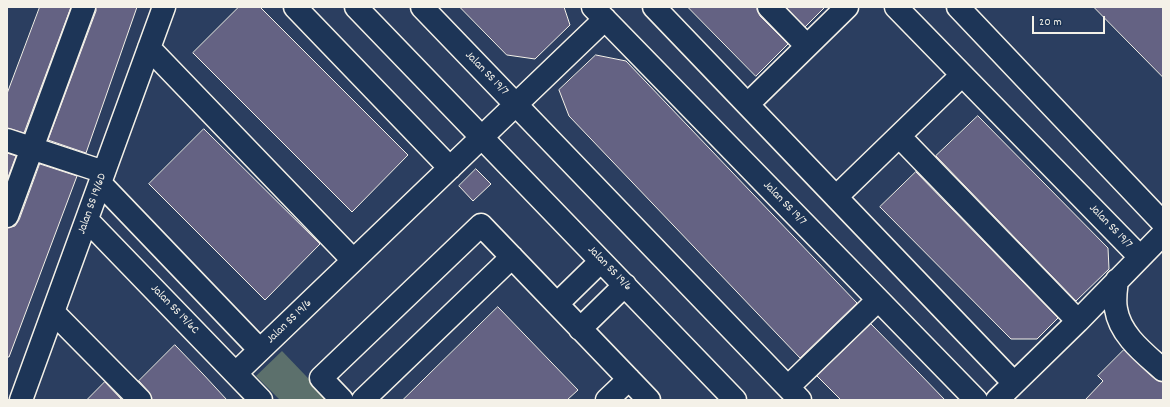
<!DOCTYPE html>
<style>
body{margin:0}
#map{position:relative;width:1170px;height:407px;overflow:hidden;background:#2b3e60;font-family:Dekko,sans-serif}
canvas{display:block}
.frame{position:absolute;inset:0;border:8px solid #f4f1e8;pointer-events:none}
.scale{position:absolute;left:1032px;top:16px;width:73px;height:18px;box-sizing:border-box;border:2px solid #f4f1e8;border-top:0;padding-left:5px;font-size:12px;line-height:14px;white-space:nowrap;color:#f4f1e8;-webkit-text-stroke:3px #1d3557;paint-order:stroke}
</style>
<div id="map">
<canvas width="1170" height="407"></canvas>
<div class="frame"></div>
<div class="scale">20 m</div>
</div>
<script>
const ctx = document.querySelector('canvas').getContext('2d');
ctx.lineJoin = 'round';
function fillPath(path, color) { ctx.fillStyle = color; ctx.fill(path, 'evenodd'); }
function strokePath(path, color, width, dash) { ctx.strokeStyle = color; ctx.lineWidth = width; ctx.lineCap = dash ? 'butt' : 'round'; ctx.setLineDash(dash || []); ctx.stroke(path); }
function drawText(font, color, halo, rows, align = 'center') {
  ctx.font = font + ' Dekko,sans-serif'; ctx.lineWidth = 3; ctx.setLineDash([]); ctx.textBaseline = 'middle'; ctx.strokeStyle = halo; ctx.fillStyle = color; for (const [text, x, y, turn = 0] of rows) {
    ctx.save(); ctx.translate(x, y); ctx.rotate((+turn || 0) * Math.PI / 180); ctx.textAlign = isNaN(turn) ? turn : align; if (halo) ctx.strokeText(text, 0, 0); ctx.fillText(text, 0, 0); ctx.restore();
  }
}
fillPath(new Path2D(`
 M282,351L329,400H280L256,376Z`), '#5c706c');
const building = new Path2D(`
 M40,7H71L24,133L7,128V94Z
 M96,7H137L86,153L48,140L96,11Z
 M239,7H260L408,155L352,212L193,53Z
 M460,7H564L570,25L535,59L507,55Z
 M688,7H757V10L760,16L788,44L756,76Z
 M786,7H825L805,27Z
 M1094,7H1163V77Z
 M596,55L626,61L857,303L800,358L569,116L559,90Z
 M978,116L1108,248L1109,269L1076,301L936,156Z
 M204,129L320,244L265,300L149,184Z
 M7,153L16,156L7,180Z
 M40,164L77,176L9,357H7V228L15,226L19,220Z
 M476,169L491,184L473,201L459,186Z
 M916,172L1058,318L1037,339H1011L880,207Z
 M498,307L578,390L567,400H403Z
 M871,324L918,372L945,400H841L817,376Z
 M175,345L203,374L227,400H152L149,392L139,381Z
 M1124,350L1155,379L1163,382V400H1085L1103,381L1098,376Z
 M105,382L122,400H87Z`);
fillPath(building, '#646283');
strokePath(building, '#f4f1e8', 1);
const minor = new Path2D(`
 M295,7L450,168
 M356,7L735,400
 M422,7L800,400
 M593,7L976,400
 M654,7L1014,383
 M769,7L807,46
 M896,7L1140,257
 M958,7L1163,223
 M149,48L353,260
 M748,104L847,7
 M899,136L1078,321
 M7,140L104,172
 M100,183L260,350
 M836,197L962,75
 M7,216L84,7
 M87,220L261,400
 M1117,280C1116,289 1114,299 1116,309C1120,335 1144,353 1163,370
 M557,304L601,261
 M53,312L140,400
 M580,329L625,285
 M236,373L605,19
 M788,387L878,300
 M21,400L164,7
 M342,400L321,378L481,225L649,400
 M363,400L512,257
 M607,400L629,379
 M997,400L1078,321L1163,234`);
strokePath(minor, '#f4f1e8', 25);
strokePath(minor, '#1d3557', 22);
drawText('12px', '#f4f1e8', '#1d3557', [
 ["Jalan SS 19/7",486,74,46],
 ["Jalan SS 19/6D",93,204,-70],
 ["Jalan SS 19/7",784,204,46],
 ["Jalan SS 19/7",1110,227,46],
 ["Jalan SS 19/6",609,269,46],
 ["Jalan SS 19/6C",174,310,46],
 ["Jalan SS 19/6",290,322,-44]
]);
</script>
